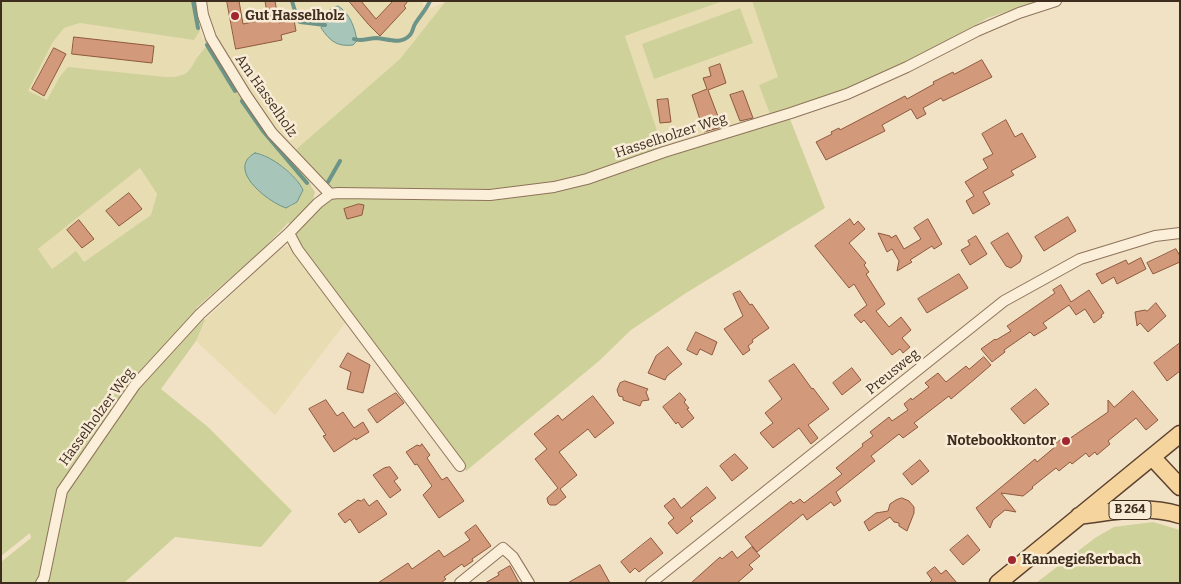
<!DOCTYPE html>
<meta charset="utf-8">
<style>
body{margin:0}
#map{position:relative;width:1181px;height:584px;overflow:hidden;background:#f1e2c6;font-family:Bitter,serif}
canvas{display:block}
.frame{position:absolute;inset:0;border:2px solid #3e2c1f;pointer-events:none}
</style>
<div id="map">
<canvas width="1181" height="584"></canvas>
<div class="frame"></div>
</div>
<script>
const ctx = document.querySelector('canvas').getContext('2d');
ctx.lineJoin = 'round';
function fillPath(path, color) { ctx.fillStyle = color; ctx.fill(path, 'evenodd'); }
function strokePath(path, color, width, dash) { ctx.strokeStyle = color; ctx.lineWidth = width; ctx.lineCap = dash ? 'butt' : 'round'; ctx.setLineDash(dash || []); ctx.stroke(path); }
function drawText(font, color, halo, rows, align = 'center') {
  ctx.font = font + ' Bitter,serif'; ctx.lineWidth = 5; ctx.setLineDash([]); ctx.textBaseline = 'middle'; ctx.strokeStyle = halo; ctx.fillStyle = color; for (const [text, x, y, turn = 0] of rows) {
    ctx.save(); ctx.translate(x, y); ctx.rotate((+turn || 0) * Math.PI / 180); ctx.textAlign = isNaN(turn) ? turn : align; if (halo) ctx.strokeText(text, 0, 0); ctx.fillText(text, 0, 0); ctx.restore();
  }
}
fillPath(new Path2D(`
 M207,1H423V5L428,9L446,2L400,59L293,152L272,126L216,37L209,16Z
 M723,1H752L779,77L760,85L770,114L663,148L625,36Z
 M80,23L196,38L200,31L206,47L199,53L193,67L180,77L59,78L47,101L28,91L52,43L64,28Z
 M140,168L157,194L151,215L83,263L76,251L52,269L38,249Z
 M290,246L346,322L275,415L196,341L205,320L281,247Z`), '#e8dcb3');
fillPath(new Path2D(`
 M1,1H196L200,31L194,40L80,23L64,28L52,43L28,91L47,100L59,78L68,67L165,77C197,78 188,63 206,47L204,39L206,38L309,180L311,186L315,192L312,203L292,224L288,223L261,251L196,308L205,320L196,341L161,389L208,427L292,511L261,547L175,537L124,583H45L41,573L36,583H1V562L31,538L30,533L1,556ZM260,153L285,168L297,180L293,205L290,207L259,190ZM140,168L157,194L151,215L84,262L76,251L52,269L38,249Z
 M446,1H723L625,36L663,148L584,175L536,187L499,192L330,188L293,152L400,59Z
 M752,1H1037L988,18L901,66L849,88L770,114L759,85L778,77Z
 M740,8L753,43L654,79L642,44Z
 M790,119L825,208L686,293L631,330L599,361L466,471L297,244L295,235L322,206L334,198L506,199L536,194L589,182L665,156Z
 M1153,522L1180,530V583H1036L1095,538L1114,527Z`), '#ced199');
const water = new Path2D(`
 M338,6C350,13 355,28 357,41L353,45C337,47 330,41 321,28L328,11Z
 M255,153C271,155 297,176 303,190L297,202L286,208C268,202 225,169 255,153Z`);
fillPath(water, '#a8c5ba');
strokePath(water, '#6d9488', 1);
strokePath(new Path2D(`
 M193,1L198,28
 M292,1L297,18L300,22L325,25
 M354,39C361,42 369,38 377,38C388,39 401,45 410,35C413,32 413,27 415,24C420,16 426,10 430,1
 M207,45L235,91
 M242,101L263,131L307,183
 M328,182L340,161`), '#6d9488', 4);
const building = new Path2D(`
 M227,1H239L243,24L268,19L265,1H275L279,23L294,20L296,31L281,35L282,40L236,49Z
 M349,1H361L376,19L393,1H408L404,6L406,8L380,36L369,25Z
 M74,37L154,46L152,63L72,54Z
 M54,48L66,54L44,96L32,89Z
 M982,60L992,77L943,101L941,98L923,108L926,114L917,119L911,109L882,125L885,131L826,160L816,142L832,134L831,132L839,128L840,130L905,96L907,99L934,84L933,82L953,72L954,74Z
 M720,64L726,83L708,90L722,127L704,132L692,95L707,89L703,78L711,76L709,68Z
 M743,91L753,118L740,121L730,95Z
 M668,99L671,122L660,123L657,100Z
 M1006,120L1015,137L1022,133L1036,157L1011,171L1014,175L983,192L990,204L973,214L966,201L974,196L965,182L988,168L983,159L993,154L982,134Z
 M129,193L142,209L119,226L106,211Z
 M359,204L364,205L362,215L347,219L344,209Z
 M1068,217L1076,231L1044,251L1035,237Z
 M850,219L854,225L858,221L865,229L849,243L866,263L864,265L869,272L866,274L885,304L876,311L889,327L901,317L911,330L902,338L910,347L903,353L900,349L892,355L864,320L861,323L854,315L867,305L854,284L849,288L815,246Z
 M928,219L942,244L934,249L932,246L910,260L912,262L897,271L899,261L892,249L887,252L878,233L890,236L891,238L896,235L904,249L921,239L914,228Z
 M79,220L94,239L82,248L67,230Z
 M1008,233L1022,256L1020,262L1011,268L1006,266L991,243Z
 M976,236L987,254L970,265L961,250L970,245L968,241Z
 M1176,249L1180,256V262L1153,274L1147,263Z
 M1141,258L1146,269L1117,284L1114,277L1102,284L1096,274L1126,260L1128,264Z
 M959,274L968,288L927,313L918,299Z
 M1061,285L1071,302L1089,290L1104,313L1101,315L1102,317L1094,323L1085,309L1076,315L1069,305L1043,323L1047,328L1034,336L1030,332L1004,350L1005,352L992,362L981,349L995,339L996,340L1011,331L1007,326L1055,293L1053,290Z
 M740,291L750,305L752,304L769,328L752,340L753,342L748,346L750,350L743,355L724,329L743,316L733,294Z
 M1156,303L1166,316L1148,332L1140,323L1137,326L1135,312L1145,310L1147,311Z
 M696,332L717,342L712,355L700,349L697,355L687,350Z
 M1180,343V371L1167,381L1154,363Z
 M668,347L682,364L667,376L665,380L648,373L656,356Z
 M348,353L370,365L363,393L347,389L351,372L340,367Z
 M984,357L991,365L976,378L951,399L949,396L914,423L918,427L903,438L899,434L871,456L875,461L836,492L841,501L834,506L831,502L807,520L803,514L757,552L745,537L791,501L793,504L800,499L804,503L842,474L836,468L863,446L862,444L873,436L870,432L889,417L892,421L908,410L904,404L911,398L912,400L929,387L925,383L938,373L946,382L966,366L969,369Z
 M794,364L812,389L813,388L829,409L808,425L818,438L811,444L799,428L773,448L760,433L773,423L765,413L782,399L769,381Z
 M852,368L861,380L842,395L833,383Z
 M625,381L648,389L646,392L649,400L642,401L640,406L623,400V397L619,396L617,390L620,383Z
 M1036,389L1049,404L1024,424L1011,409Z
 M1133,391L1158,420L1146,430L1136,418L1108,441L1110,444L1097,455L1095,452L1089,457L1086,453L1072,464L1070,462L1059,471L1056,468L1032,487L1033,488L1023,496L1001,493L1016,512L1005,510L993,520L990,528L976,508L1035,459L1037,462L1056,446L1055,444L1066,435L1069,439L1108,412V400L1114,407Z
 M396,393L404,403L377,423L368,410Z
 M680,393L686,400L684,402L689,408L687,409L694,418L682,428L678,422L676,424L663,407Z
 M593,396L614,423L595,438L588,429L559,452L577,475L560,489L566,497L556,505H550L548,503L547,498L558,488L535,459L547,449L534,434L558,415L562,420Z
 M326,400L337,416L343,412L354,428L363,422L369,432L356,440L355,438L334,452L323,436L326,435L309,409Z
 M422,444L430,455L427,458L442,480L447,477L464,501L439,518L423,495L432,486L417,464L415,465L406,452L417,445L420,446Z
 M735,454L748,468L732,481L720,466Z
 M920,460L929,471L912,485L903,474Z
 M390,467L398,478L394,481L401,490L390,498L373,475L384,468Z
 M707,487L716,498L690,518L693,521L677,534L668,523L674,518L664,506L674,498L681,508Z
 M902,498L909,501L914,507V513L907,531L899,526V523L894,522L890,517L869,531L864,522L876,513L888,511L890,504L896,500Z
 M364,499L369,506L377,500L387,514L359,533L350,519L345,523L338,514L358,500L361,501Z
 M476,525L491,546L472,559L473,561L464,567L462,564L444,577L446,579L441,583H378L408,563L412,569L439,550L444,557L470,540L465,533Z
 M968,535L980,550L963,565L950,550Z
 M651,538L663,553L639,572L635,568L630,573L621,562Z
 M752,547L760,556L749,565L753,569L737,583H691L720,557L722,559L732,551L737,558Z
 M600,565L610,583H568Z
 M510,566L519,583H485L499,575L498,573Z
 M935,567L941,574L946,570L957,583H929L932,580L927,573Z`);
fillPath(building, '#d2997a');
strokePath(building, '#8f593e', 1);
const minor = new Path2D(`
 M201,1L203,15L211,38L246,95L272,133L330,194
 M289,233L298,250L460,466
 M41,583L44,578L62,491L135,385L200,314L289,233L318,203L330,194L338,193L490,195L554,187L587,179L664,152L791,113L847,94L907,67L977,31L1019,13L1056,1
 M460,583L503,548L513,557L529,583
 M651,583L1004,301L1080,259L1155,236L1180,233`);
const primary = new Path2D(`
 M1152,457L1180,487
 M1079,516C1113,511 1147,505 1180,515
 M998,583L1180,434`);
strokePath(minor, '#8e735a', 12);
strokePath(primary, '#5c412e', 19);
strokePath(minor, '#fbefda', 10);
strokePath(primary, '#f6d49d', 16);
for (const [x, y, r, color] of [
 [235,16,5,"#a2262f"],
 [1066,441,5,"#a2262f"],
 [1012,560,5,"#a2262f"]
]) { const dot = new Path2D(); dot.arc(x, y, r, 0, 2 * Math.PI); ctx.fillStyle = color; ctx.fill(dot); strokePath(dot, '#f8ecd6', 2); }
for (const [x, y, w] of [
 [1130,510,42]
]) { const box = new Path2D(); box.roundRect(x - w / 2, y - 9.5, w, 19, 4); ctx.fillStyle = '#f8ecd6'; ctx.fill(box); strokePath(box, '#3e2c1f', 1); }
drawText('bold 12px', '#3e2c1f', null, [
 ["B 264",1130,510]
]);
drawText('bold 14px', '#3e2c1f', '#f8ecd6', [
 ["Gut Hasselholz",245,16],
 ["Notebookkontor",1056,441,"right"],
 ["Kannegießerbach",1022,560]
], 'left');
drawText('14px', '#3e2c1f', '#f8ecd6', [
 ["Am Hasselholz",266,96,55],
 ["Hasselholzer Weg",671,136,-18],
 ["Preusweg",893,372,-39],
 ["Hasselholzer Weg",97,417,-54]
]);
</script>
